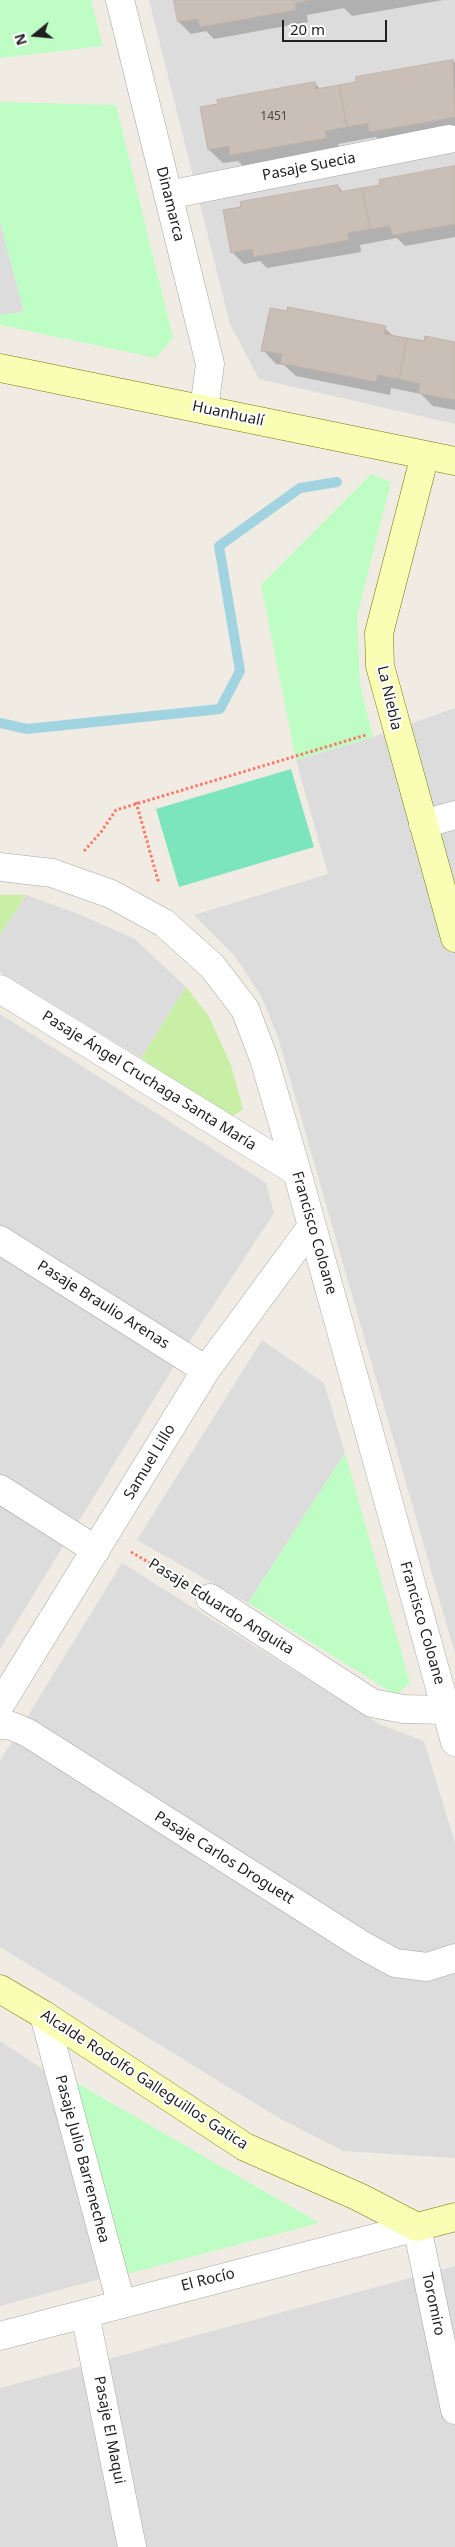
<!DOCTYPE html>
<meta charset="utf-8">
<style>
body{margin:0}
#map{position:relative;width:455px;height:2547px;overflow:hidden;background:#f0ece4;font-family:"Noto Sans",sans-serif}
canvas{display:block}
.north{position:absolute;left:10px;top:10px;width:50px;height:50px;-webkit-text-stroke:4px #fff;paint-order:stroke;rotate:253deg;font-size:14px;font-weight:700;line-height:20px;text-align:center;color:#1f1f1f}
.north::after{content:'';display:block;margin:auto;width:18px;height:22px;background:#1f1f1f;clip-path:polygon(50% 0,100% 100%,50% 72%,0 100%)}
.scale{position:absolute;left:282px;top:20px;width:105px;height:22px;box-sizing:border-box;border:2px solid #1f1f1f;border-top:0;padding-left:6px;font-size:15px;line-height:18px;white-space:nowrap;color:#1f1f1f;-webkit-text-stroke:4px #fff;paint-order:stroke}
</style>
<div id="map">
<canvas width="455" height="2547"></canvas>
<div class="north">N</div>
<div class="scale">20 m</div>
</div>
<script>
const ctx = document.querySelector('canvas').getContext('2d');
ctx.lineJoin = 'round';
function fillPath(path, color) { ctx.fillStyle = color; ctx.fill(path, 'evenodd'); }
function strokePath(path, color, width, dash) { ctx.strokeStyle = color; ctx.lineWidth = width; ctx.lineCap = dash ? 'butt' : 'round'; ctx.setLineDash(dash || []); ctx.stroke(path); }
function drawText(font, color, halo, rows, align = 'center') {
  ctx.font = font + ' "Noto Sans",sans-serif'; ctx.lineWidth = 4; ctx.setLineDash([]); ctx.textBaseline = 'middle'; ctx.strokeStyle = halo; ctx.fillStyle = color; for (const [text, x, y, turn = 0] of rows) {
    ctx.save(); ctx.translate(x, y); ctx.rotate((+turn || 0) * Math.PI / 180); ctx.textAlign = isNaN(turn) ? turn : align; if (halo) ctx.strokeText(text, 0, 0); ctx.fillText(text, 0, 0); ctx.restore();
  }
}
fillPath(new Path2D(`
 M149,0H455V424L259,379L230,324Z
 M0,221L24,312L0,315Z
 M455,708V1654L278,1037L261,996L234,955L194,915L328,874L296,760L373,737Z
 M26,895L76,913L135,939L186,987L141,1058L0,972V935Z
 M0,1014L266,1183L274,1213L191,1339L0,1649Z
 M262,1340L324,1383L345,1453L248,1603L137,1540Z
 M122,1563L379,1724L424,1741L455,1843V2158L343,2151L279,2118L0,1947V1761Z
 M0,2041L44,2070L100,2279L0,2306Z
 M455,2266V2547H0V2388Z`), '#dddcdc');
fillPath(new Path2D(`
 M0,895H26L0,935Z
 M186,987L208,1015L231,1065L243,1109L231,1118L141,1058Z`), '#c9eea6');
fillPath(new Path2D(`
 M0,0H91L103,46L0,58Z
 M0,102L116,105L173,338L156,358L0,325V315L24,312L0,221Z
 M371,474L391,482L357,616L360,684L373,737L296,760L261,585Z
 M345,1453L410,1683L396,1695L248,1603Z
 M70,2079L319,2223L127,2274Z`), '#befdc3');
fillPath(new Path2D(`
 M291,769L314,847L179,887L156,809Z`), '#7ce5bd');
fillPath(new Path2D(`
 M175,0H443L352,16L344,8L329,11L307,15L308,22L214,39L206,31L191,34L179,22Z
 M453,61L455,63V133L384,146L376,137L338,144L340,151L245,168L238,161L223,163L209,150L315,83L321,90Z
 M455,167V237L405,246L397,238L360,245L361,252L267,268L260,261L244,264L232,252L338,186L344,193L381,186Z
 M385,328L394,337L455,344V410L433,406L421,394L391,388L390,395L296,376L284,365L276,364L263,350Z`), '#0003');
strokePath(new Path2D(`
 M0,723L27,729L220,709L240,671L219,546L300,488L337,482`), '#a1d3e1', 10);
const building = new Path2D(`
 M174,0H311L295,3L296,10L200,27L198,19L178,22Z
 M453,60L455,117L369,132L368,123L347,127L339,85L356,82V77Z
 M315,82L316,89L339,85L347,127L325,131L327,138L230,155L229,146L208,150L200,107L218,104L217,100Z
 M455,166V224L392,235L390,226L370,229L362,188L380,185L379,180Z
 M338,185L340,192L362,188L370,229L348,233L349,240L254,257L252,249L231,253L223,210L241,207L240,202Z
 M288,307L386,326L384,334L407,338L399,379L378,375L376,382L280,363L282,354L261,351L270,308L287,311Z
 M425,336L455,342V400L418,393L420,384L399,379L407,338L424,341Z`);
fillPath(building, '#c9bfb7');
strokePath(building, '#c3b3a5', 1);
const street = new Path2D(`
 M120,0L210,364L204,409
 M168,195L449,139
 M423,824L455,815
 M0,867L52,873L111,894L164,923L212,966L245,1009L264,1059L297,1172L455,1742
 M0,989L297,1172
 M0,1240L206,1370
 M0,1489L96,1550
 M210,1598L372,1703L403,1709L447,1710
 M0,1705L206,1370L312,1226
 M0,1725L12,1726L28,1733L362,1945L395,1963L427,1967L455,1958
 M44,2015L121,2303
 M85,2314L132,2547
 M0,2336L417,2227L455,2410`);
const secondary = new Path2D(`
 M0,368L455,461
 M425,455L379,633L380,666L455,938
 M0,1989L44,2015L245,2147L359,2197L417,2227L455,2217`);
strokePath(street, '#a6a6a6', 29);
strokePath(secondary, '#6e7c00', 29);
strokePath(new Path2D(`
 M136,802L159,884
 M84,851L101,832L116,810L366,735
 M131,1552L184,1583`), '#ff7767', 3, [2.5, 2.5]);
strokePath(street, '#fff', 28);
strokePath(secondary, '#fafeb4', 28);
drawText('12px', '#4a4745', null, [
 ["1451",274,117]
]);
drawText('15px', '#1f1f1f', '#fff', [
 ["Pasaje Suecia",309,167,-11],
 ["Dinamarca",170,204,76],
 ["Huanhualí",228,414,12],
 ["La Niebla",389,698,77],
 ["Pasaje Ángel Cruchaga Santa María",149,1081,32],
 ["Francisco Coloane",314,1233,74],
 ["Pasaje Braulio Arenas",103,1305,32],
 ["Samuel Lillo",150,1462,-59],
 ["Pasaje Eduardo Anguita",221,1607,32],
 ["Francisco Coloane",422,1623,74],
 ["Pasaje Carlos Droguett",224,1858,32],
 ["Alcalde Rodolfo Galleguillos Gatica",144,2080,33],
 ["Pasaje Julio Barrenechea",82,2159,75],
 ["El Rocío",208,2280,-14],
 ["Toromiro",433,2304,78],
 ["Pasaje El Maqui",109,2430,79]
]);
</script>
